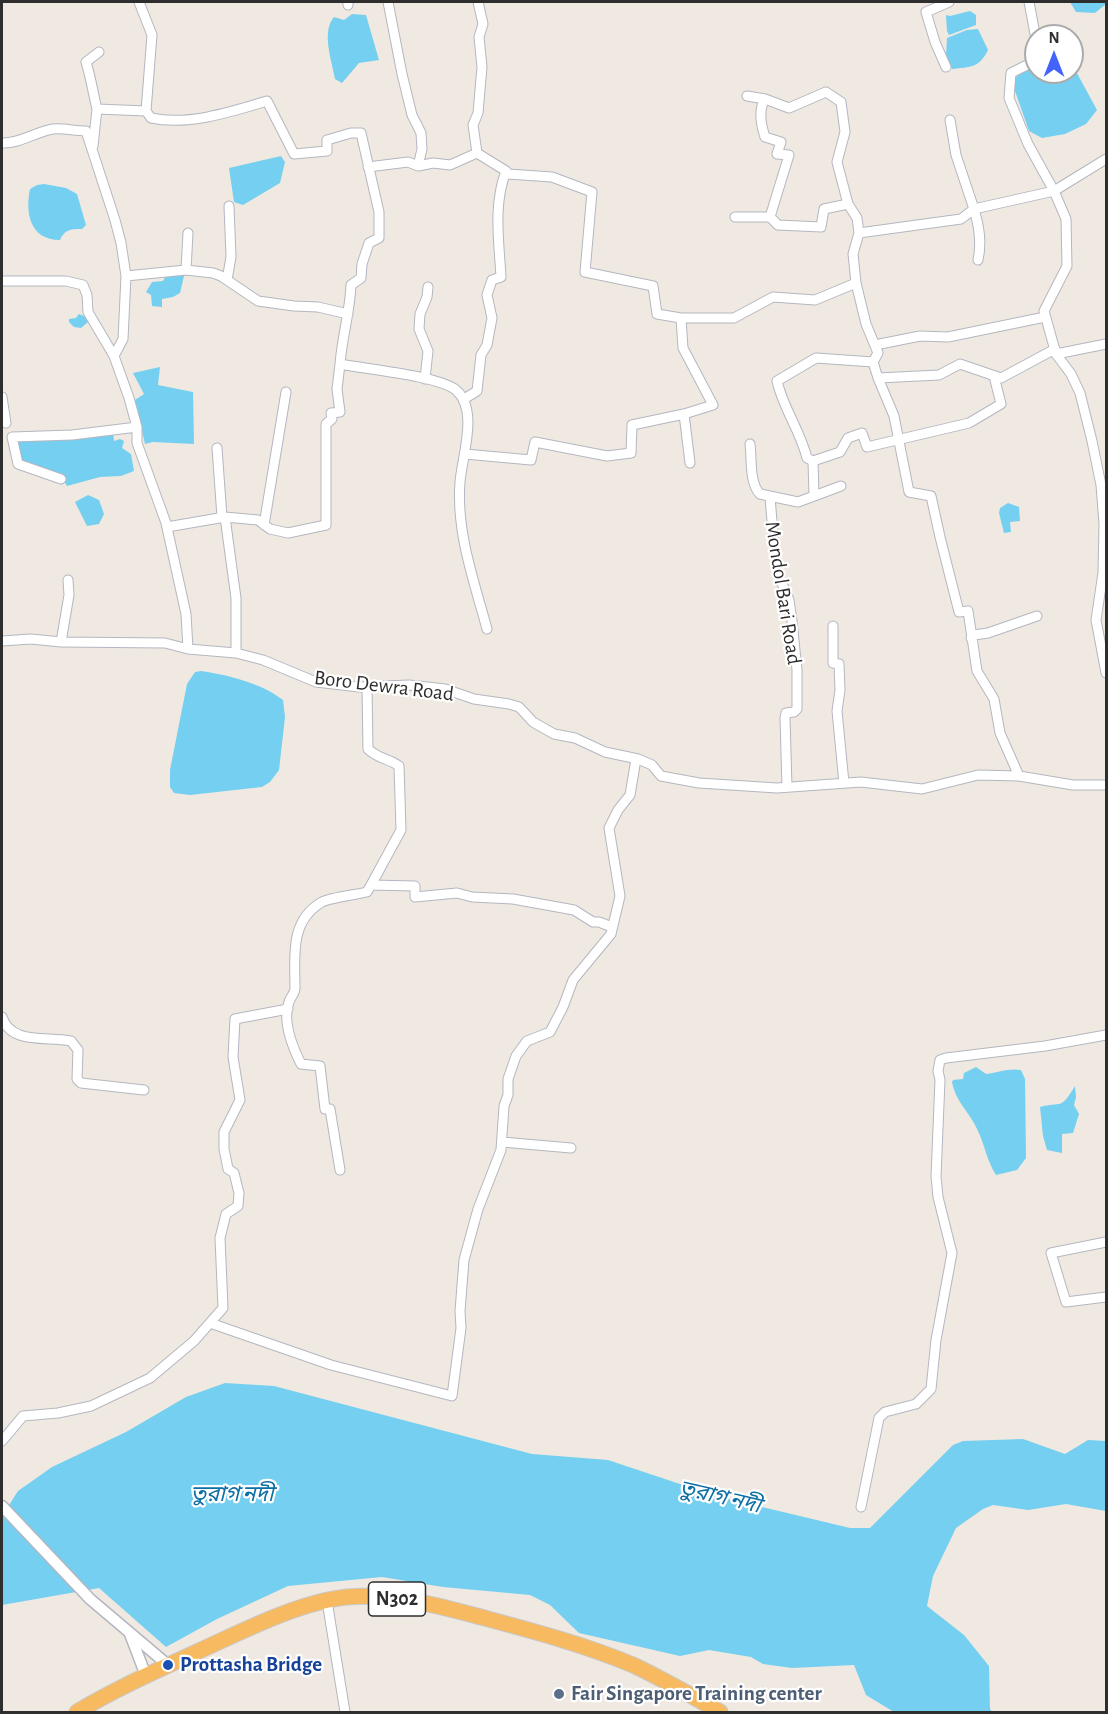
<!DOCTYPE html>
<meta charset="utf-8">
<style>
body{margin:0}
#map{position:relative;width:1108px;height:1714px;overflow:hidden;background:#efe9e1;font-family:"Alegreya Sans",sans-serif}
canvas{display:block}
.frame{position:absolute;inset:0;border:3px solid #2e2e2e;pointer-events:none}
.north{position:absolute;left:1024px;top:24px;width:60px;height:60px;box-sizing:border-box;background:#fff;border:2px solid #ababab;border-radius:50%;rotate:0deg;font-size:16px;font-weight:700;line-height:24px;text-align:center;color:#2e2e2e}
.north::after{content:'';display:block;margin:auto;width:21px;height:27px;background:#4264fb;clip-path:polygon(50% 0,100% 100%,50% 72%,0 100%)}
</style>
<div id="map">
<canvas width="1108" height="1714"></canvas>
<div class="frame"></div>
<div class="north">N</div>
</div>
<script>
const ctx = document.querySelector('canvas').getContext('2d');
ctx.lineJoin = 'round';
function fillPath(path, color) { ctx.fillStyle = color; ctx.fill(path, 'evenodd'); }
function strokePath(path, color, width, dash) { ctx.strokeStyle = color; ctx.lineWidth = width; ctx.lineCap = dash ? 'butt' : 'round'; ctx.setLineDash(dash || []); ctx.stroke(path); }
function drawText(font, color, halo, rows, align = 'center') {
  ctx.font = font + ' "Alegreya Sans","Noto Sans Bengali",sans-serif'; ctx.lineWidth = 4.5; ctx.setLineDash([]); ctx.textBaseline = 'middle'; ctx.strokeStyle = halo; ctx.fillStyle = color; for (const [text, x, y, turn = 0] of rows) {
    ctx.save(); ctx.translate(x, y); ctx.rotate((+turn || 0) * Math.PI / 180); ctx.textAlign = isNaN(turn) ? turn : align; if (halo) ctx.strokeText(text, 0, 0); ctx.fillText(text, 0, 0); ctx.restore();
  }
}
fillPath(new Path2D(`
 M1070,2H1106V4L1095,13L1076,12Z
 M970,11L976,15V25L949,35L947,31L946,15L950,16Z
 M352,14L366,15L379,60L359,63L342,83L335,79C332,61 321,32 334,17L344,20Z
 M978,29L988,50C979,68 971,67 952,69L946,56L947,38L967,30Z
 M1072,64L1097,110L1086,124L1065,134L1042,138L1029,131L1015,91L1014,80L1021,71L1036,67V72H1072Z
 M281,156L285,162L280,183L243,205L234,202L229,168Z
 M44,184L66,188L77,194L86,225L82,229C71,229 65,229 60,240C30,240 25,213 30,189L37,185Z
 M175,273L184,276L180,293L173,297L162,299V307L152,306L151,295L146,292L152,282L163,281L167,274Z
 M79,314L86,317L88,322L81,328L74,327L69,322V319L76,318Z
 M160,367L158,385L193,392L194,444L153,442L145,444L135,400L144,394L133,373Z
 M113,432L114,441L120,439L124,441L122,448L131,454L134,471L121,476L100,477L67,486L62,478L20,463L14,439Z
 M88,495L99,500L104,514L99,524L87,526L75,502Z
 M1008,503L1019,507L1020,521L1010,522L1011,532L1004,533L999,513L1000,508Z
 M201,671C228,675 261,683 283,700L285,717L279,770L270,782L262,787L190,795L174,793L170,787V770L187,684L195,672Z
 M976,1067L986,1074C999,1072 1009,1068 1021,1070L1025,1079L1026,1158L1017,1170L996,1175C987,1161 985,1146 978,1131C970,1112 956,1103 952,1082L953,1080L963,1079L964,1073Z
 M1075,1086L1076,1097L1074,1105L1079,1114L1073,1133L1062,1134V1153L1047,1150L1043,1136L1040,1107C1062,1101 1060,1111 1075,1086Z
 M225,1383L274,1386L532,1454L608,1460L716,1496L850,1528H870L953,1445L963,1441L1023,1439L1065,1454L1088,1440L1106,1441V1511L1066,1504L1028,1510L993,1505L983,1509L956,1528L933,1576L927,1606L964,1635L989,1666L990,1709L992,1712H894L866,1695L854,1665L792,1668L763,1664L751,1657L709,1650L680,1656L579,1633L550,1605L530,1595L443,1587L382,1577L288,1586L217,1619L166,1647L99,1588L2,1605V1516L18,1491L52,1467L126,1432L186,1397Z`), '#75cff0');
const minor = new Path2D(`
 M348,2V5
 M388,2L402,74L412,115L421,133L422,149L418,166
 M1029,2L1036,39
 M99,52L86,62C91,78 93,93 97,109L146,111L152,35L139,2
 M1036,56L1033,62L1011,73L1009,98L1028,144L1054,191L1066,219L1067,266L1044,311L1056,354L1071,374L1080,393L1092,441L1101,485L1104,524L1103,573L1096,620L1106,673
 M946,67L935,42L926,12L949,2
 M747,96L765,99C758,110 761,125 765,137L781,142L777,154L789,155L770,217L778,225L821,227L824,209L848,204L857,218L859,233
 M765,99L789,108L826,92L841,102L845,132L837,162L848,204
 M146,111L151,118C188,126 231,112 267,101L294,154L327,151V140L351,133H361L379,212V238L369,243L362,264L361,278L351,285C350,312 342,337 340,364C365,369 439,376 456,390C479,410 462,456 460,482C456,532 474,581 487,629
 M2,143C19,144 35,132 53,129C63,128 75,131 86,131L115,220L121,243L126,276L123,339L114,356
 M93,146L97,109
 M477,153L473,125L478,113L482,67L479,37L483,24L478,2
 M368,167L408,162L418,166L433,163L450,165L477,153L506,171L508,174L552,177L592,192L585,272L653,286L657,314L681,318H734L773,297L815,300L856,283L853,254L859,233L961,219L974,209L956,155L950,120
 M735,217H770
 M978,260C982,242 979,226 974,209L1054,191L1106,159
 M186,270L188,233
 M126,276L186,270L213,273L221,276L258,301L294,306L318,307L348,314
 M227,280L231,257L229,206
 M2,281H66L83,285L87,295L88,312L114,356L129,398L137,427V443L166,523L186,614L188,649
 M681,318L683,348L713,405L684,414L690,463
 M875,345L920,336L948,337L1045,317
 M1056,354L1106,344
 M873,362L878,378L894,416L909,492L931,496L940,537L959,612L968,611L977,671L994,699L1000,733L1019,776
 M878,378L939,375L960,364L1001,378L1055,349
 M425,379L428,351L419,329L420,314L427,297L428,287
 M2,397L6,423
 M464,399L477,391L481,355L487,345L492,318L487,295L492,280L501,277C499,241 493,205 506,171
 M750,444C752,458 749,483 760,494L798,502L841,486
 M217,448L222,517
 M465,454L531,460L535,442L607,456L631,453L632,425L684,414
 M813,461L840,452L848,438L862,433L867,447L969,423L1001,404L994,376
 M61,479L18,464L12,437L72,435L137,427
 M814,496L813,461L807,458C800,430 783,408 777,381L816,358L873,362L878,353L866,324L856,283
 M770,497L775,558L778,574L789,600L792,621L797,670V709L794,712L786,713L785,718L787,787
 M225,517L258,520L270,529L288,533L326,525V424L332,419L331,413L340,412L337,389L340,364
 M264,525L286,392
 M167,527L225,517L236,598V653
 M833,626V663L839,664L840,690L837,711L844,783
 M971,638L974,635L988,633L1037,616
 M2,641L31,639L61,642L165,643L188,649L236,653L263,660L316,682L359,687L409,685L445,689L474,699L509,704L519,707L533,722L554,734L575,738L605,752L638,759L652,765L661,776L699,783L777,788L861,782L922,789L978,775L1019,776L1073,785H1106
 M61,642L69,595L68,580
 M367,687L368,749C378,759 388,758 399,766L401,830L371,885
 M2,1017C11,1045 46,1036 71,1041L78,1050L77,1079L81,1083L144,1090
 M502,1142L571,1148
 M340,1170L330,1109H325L320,1066L301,1064C292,1046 282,1021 289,1002C291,996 294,995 295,989C295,957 289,921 322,902C332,897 355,895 367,892L371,885L415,886V897L457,893L472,897L513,899L574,910L593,922H599L612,927
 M1106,1242L1051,1253L1066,1302L1106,1297
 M210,1323L331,1365L452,1396L461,1328L460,1311L464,1260L478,1209L501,1150L504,1106L508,1095V1079L516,1056L527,1041L550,1032L563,1007L573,980L611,934L620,896L609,828L618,810L630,795L636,759
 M2,1441L23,1416L58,1413L91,1406L150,1378L194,1341L223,1308L220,1238L226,1214L238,1206L239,1193L234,1173L228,1169L224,1149V1132L240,1100L233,1057L235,1019L288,1009
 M861,1507L879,1418L885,1412L916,1404L931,1389L936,1340L952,1253L938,1197L936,1176L940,1080L938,1071L940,1060L946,1058L1045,1046L1106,1035
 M327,1601L345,1712`);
const tertiary = new Path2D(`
 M2,1506L90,1599L168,1665
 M130,1634L146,1676`);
const trunk = new Path2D(`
 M77,1712C115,1689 158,1670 199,1651C243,1631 299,1602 347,1597C390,1593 436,1605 477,1616C529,1630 583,1644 633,1665C663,1679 692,1696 720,1712`);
strokePath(minor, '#b4b7c1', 11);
strokePath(tertiary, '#b4b7c1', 13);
strokePath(trunk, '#c9c9c9', 17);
strokePath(minor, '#fff', 9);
strokePath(tertiary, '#fff', 10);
strokePath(trunk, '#f8ba60', 15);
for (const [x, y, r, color] of [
 [168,1665,6,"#1a4fb4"],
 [559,1694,6,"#5c6f8a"]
]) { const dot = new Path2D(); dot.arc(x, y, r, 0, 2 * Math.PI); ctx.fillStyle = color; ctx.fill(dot); strokePath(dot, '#fff', 2); }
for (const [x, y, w] of [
 [397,1599,57]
]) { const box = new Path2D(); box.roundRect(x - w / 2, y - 17, w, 34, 4.5); ctx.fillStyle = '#fff'; ctx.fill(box); strokePath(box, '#2e2e2e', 1.5); }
drawText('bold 20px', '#2e2e2e', null, [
 ["N302",397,1599]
]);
drawText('21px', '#2e2e2e', '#fff', [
 ["Mondol Bari Road",783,593,81],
 ["Boro Dewra Road",384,686,7]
]);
drawText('bold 21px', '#164399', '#fff', [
 ["Prottasha Bridge",180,1665]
], 'left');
drawText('bold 21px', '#4e5e75', '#fff', [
 ["Fair Singapore Training center",571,1694]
], 'left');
drawText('italic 22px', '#0d6fa3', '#fff', [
 ["তুরাগ নদী",232,1494],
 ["তুরাগ নদী",720,1497,13]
]);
</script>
